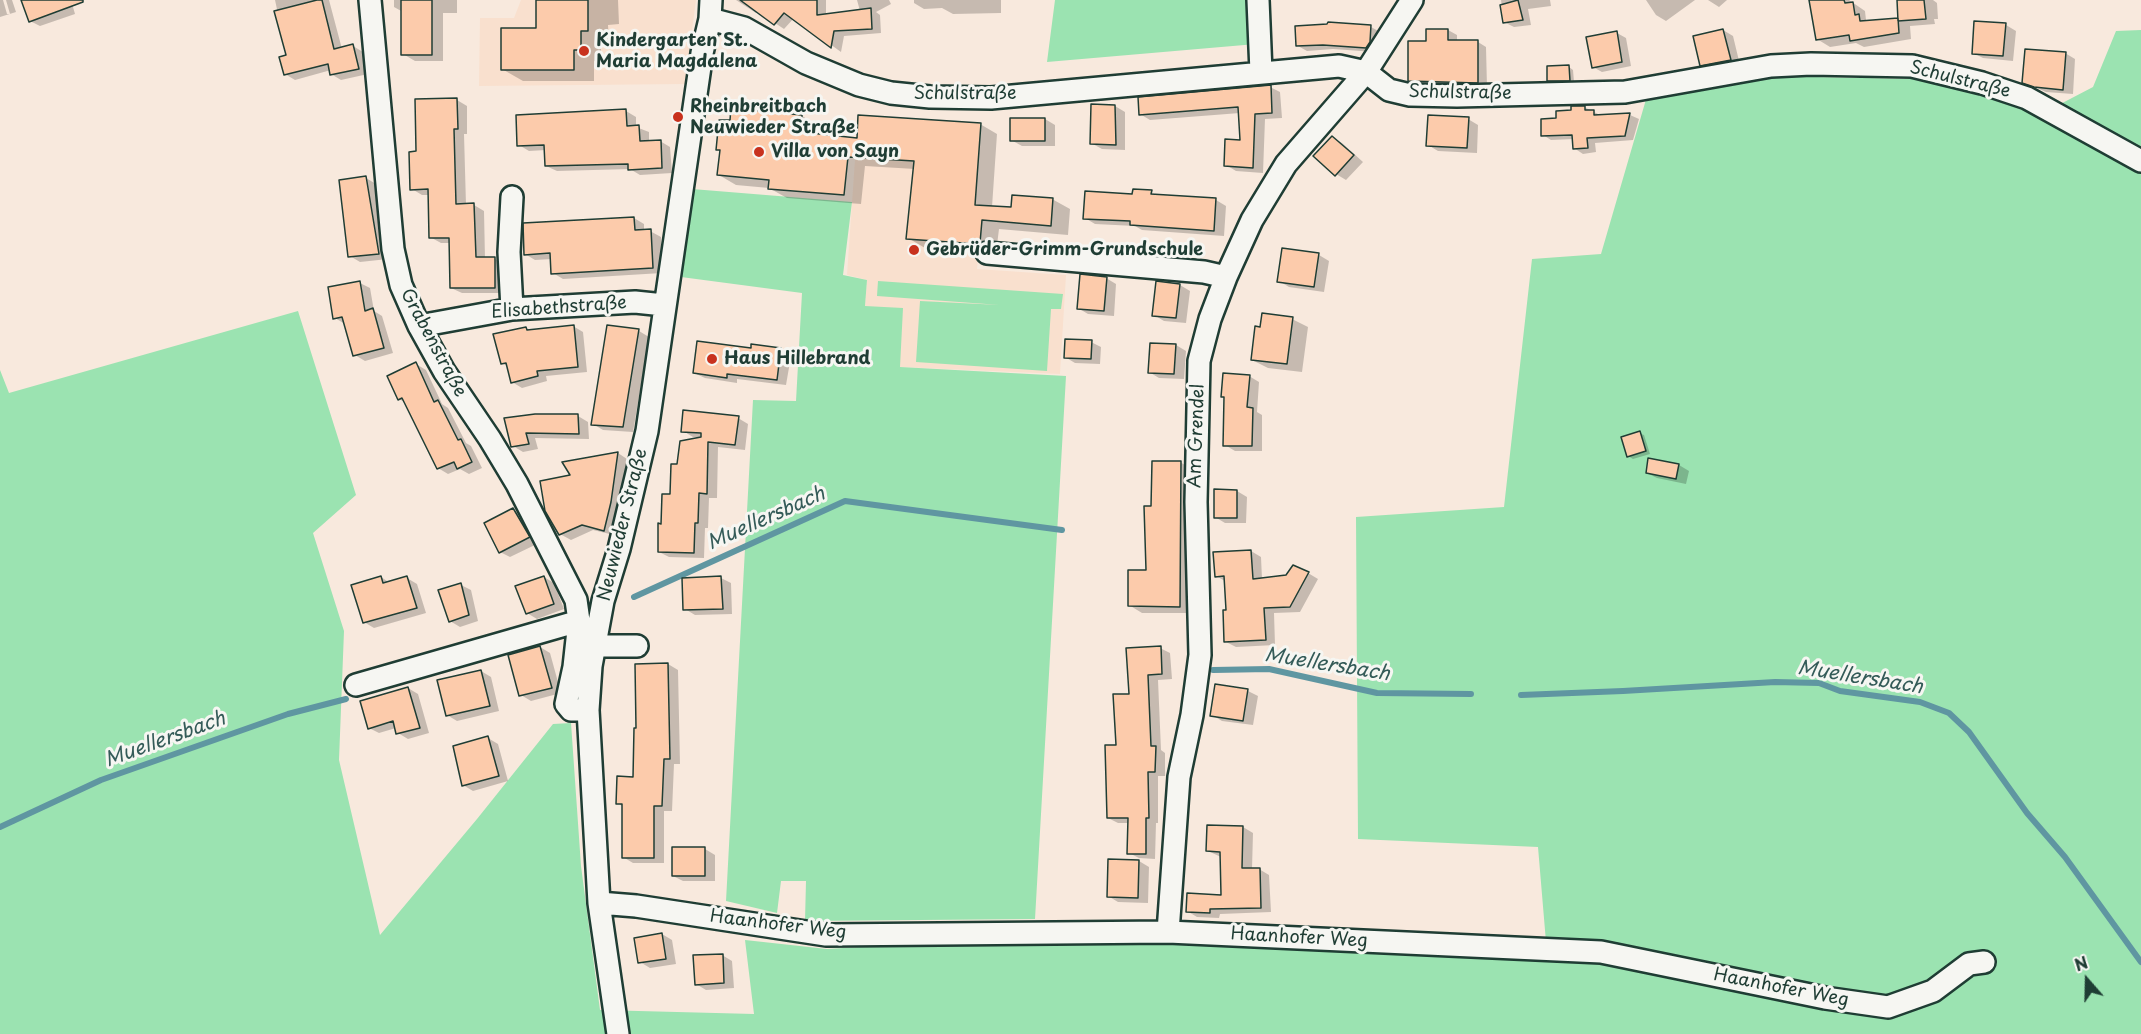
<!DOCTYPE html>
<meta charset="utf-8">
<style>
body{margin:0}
#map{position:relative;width:2141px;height:1034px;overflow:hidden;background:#f8e9dd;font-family:"Playpen Sans",sans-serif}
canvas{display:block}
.north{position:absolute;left:2057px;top:950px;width:60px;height:60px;-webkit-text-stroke:4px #f6f6f2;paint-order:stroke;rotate:340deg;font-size:16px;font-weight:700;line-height:24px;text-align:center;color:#1f3d34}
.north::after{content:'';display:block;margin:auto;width:21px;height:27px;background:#1f3d34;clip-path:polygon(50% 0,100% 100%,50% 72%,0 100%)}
</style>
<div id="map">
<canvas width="2141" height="1034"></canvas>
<div class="north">N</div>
</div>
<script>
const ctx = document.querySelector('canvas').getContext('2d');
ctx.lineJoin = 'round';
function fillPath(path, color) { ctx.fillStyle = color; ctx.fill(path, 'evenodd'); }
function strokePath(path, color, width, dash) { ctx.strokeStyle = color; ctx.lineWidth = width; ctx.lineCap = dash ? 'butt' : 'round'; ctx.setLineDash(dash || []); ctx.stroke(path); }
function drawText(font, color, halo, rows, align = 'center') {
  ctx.font = font + ' "Playpen Sans",sans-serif'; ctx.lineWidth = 6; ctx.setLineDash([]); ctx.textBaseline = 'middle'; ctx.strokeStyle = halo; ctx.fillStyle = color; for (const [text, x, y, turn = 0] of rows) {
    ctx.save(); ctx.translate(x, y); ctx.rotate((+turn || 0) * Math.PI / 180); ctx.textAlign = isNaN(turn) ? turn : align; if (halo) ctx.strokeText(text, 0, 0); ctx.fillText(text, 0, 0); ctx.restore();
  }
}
fillPath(new Path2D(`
 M521,0H696L685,84L479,86L480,18H514Z
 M858,115L917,120V119L981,123L975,204L983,205L977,269L1066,275L1060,374L900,367L865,306L867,280L847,275Z`), '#f9e0ce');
fillPath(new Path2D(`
 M1055,0H1253L1256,44L1047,62Z
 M2141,30V1034H0V370L9,393L298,311L356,495L313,533L344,631L339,760L380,935L477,819L553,724L571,723L581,866L600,1010L754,1014L745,940L827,949L1206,926L1546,942L1538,847L1358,839L1356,517L1504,507L1532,259L1601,254L1647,96L1766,76L1917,79L2047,111L2093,87L2116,31Z
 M692,189L852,202L843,275L867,280L865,306L903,308L900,367L1066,376L1035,919L805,921L806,881H781L777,913L726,901L753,400L796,401L802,293L681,277Z
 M878,281L1063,294L1061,309H1051L1047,371L916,362L920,301L1000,305L877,296Z`), '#9be3b1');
fillPath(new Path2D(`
 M0,0H3L7,14H10L6,0H12L16,12L0,17Z
 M23,0H71L75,14L40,26L30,21Z
 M275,0H329L342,49L353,46L363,52L368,74L341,80L331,74V70L295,80L285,74L287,56Z
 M394,0H457V13H443V61H415L403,54V12L394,7Z
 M538,0H618L619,24L608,25L609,42H601V61H594V81H523L502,69L538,30Z
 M736,0H826V15L860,11L857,0H889L891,4L876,12L880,15L881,33L844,36L841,52L794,18L784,29L757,11L756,13Z
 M914,0H1001V13L953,14L942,8L924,9L914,3Z
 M1501,0H1550L1551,6L1528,9L1531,25L1514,27L1504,22Z
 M1646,0H1695L1666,21L1656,15Z
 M1708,0H1727L1719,7Z
 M1820,0H1849L1865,11L1866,20L1869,22L1900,21L1898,0H1933L1937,3L1938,19H1934L1935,24L1910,26L1911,39L1864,47L1856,43L1830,47L1817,39Z
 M2006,25L2016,31L2013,61L1983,58L1973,53Z
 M1371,27L1380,32L1375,52L1333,49L1307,51L1298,46Z
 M1448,30L1457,35V42H1478L1486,47L1487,87L1419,86L1410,81Z
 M1723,30L1733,36L1740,65L1711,71L1701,65Z
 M1617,33L1626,38L1631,66L1602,72L1593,67Z
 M2065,53L2075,59L2073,94L2046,92L2024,82Z
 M1569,67L1573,70L1574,82L1553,83L1549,80Z
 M1270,87L1280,92L1282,118L1265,119L1263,173L1236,171L1226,165L1242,141L1240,113L1150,120L1140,114Z
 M457,100L467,106V134H464L466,205H474L484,211L485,259H495L505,264V293H462L451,288V243H441L430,237L429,195H422L412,189L417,153Z
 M1115,106L1125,112V150L1102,149L1091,143Z
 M1584,107L1602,116L1630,115L1639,119L1633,140L1595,143L1596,152L1583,154L1574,148V139L1551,140L1543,135L1558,120Z
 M732,110L802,116L819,126L818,136L858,140L980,124L997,134L992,207L1012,209L1052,199L1070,209L1068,235L999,229L996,253L925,248L908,238L915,169L865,166L861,204L787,198L769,188L736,185L719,175L721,152L717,149L731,122Z
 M626,111L636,117V127L649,132V142L660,141L670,147L672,173L640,175L630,169L557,171L546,166V150L529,151L519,145Z
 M1045,119L1055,125V146H1022L1011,140Z
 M1468,119L1478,125L1477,153L1438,151L1428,145Z
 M1332,137L1342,143L1363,162L1346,180L1336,174Z
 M366,178L376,184L388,259L360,262L350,256Z
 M1151,192L1158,196L1216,200L1226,206L1224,236L1142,230L1135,226L1095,224L1085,218L1134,195Z
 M634,218L644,224V231H650L661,237L662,273L563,279L553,273L552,259L535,260L525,254Z
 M1283,250L1319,255L1329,261L1324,292L1289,287L1279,281Z
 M1106,278L1116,284L1114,316L1088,314L1078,308Z
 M360,283L370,288L374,311L382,316L393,353L365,361L355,355L345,324L335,318Z
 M1180,285L1190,291L1186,323L1164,321L1154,315Z
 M1292,319L1308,327L1302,372L1268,368L1252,360Z
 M573,326L583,332L587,372L546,376L547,381L522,388L512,382L509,367L502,363L526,328L530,331Z
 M639,331L649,337L633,432L603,430L593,424Z
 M1091,342L1101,347L1100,364L1075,363L1065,357Z
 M1176,345L1186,351L1184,379L1159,378L1149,372Z
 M752,350H780L791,356L786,385L737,379V383L705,378L694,373Z
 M416,364L426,370L442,404L448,408L466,443L471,446L482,468L469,474L460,469L448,474L438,468L406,403L399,399Z
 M1249,376L1259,382L1257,412L1262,415V451H1235L1225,445V398L1223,396Z
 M535,415L578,416L588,422L589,439L535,438L538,449L523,452L513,446Z
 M738,418L748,424L745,450L718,447L717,498H709L708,528H705L704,558L669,557L659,552L663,525L679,466L701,437H693L683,431Z
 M1639,433L1644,435L1650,454L1633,459L1628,456Z
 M618,453L627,459L620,508L614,535L593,530L571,540L560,534L573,476Z
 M1180,462L1193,470L1192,613H1142L1129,605L1147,571L1153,507Z
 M1679,465L1689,471L1686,484L1657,478L1647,473Z
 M1237,491L1247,497L1246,523H1225L1215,517Z
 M513,510L523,516L539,543L510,557L500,552Z
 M1251,551L1261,557L1262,579L1308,573L1318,579L1300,612L1274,613L1275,645L1236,647L1226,642L1225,581L1216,576Z
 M381,577L390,583L407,578L417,584L426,613L374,628L364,622Z
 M544,577L554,583L564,609L537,619L527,613Z
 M721,578L731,583L732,614L695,615L685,609Z
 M461,585L471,590L478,621L460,627L450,621Z
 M540,647L550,653L561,693L531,701L521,695Z
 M1160,648L1170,653L1172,679L1158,680L1161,750L1165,753V776H1158V823H1156L1155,859L1139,858L1129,853V823H1118L1108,818L1117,747L1131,695Z
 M668,664L678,670L680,764H674L672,811H664V863H633L623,857V807L618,803L635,778Z
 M481,671L491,677L499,711L457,721L447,715Z
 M1216,686L1248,691L1258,696L1253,725L1222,721L1212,715Z
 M408,688L418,694L429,733L408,739L398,733L396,728L379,733L369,728Z
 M488,738L498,744L508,781L473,791L463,785Z
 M1243,827L1253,833L1252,869H1259L1269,875L1271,912L1220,914L1219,918L1197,917L1187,911L1223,897L1221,857L1208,851Z
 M705,849L715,855V881H683L673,876Z
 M1139,861L1149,867L1148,903L1118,902L1108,896Z
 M662,934L672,940L676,964L650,968L640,962Z
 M722,955L732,961L734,988L706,990L696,984Z`), '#0003');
strokePath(new Path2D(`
 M634,597L845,501L1062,530
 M1213,670L1269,669L1377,693L1471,694
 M1521,695L1623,691L1775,682L1819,683L1840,691L1920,702L1949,713L1969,732L2027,813L2065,857L2141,962
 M0,827L101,780L288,714L346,699`), '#5f96a1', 6);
const building = new Path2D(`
 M21,0H83V2L29,22Z
 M317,0H322L334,49L353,44L359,69L330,75L328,64L284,75L279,57L286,55L274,11Z
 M401,0H432V55H401Z
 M536,0H588V31H581V50H574V70H501V28H536Z
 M740,0H817V15L871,8L872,29L834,31L831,48L784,13L774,25Z
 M1518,0L1523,20L1503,23L1500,5Z
 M1809,0H1844L1845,3L1853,2L1855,15L1859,14L1860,21L1898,18L1899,33L1850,41L1849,35L1816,40Z
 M1897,0H1924L1926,19L1898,21Z
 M1974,21L2006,23L2003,56L1972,54Z
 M1328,22L1371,25L1370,42L1366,48L1323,45L1296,46L1295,26L1327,24Z
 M1426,29H1448V40H1478V83L1408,81V41H1426Z
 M1723,29L1731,60L1700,66L1693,36Z
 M1617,31L1622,62L1592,68L1586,37Z
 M2025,49L2066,52L2063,90L2034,87L2022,83Z
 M1569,65L1570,81H1547V66Z
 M1271,85L1272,113L1255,114L1253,168L1224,166L1225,139L1240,140L1238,107L1139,115L1138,97Z
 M457,98L458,129H454L456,204L474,203L476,257H495V288H450L449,238H429L428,189L410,190L409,152L416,151L415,99Z
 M1091,104L1115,105L1116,145L1090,144Z
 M1571,106H1585V110H1594V115L1630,113L1625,136L1587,138L1588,148L1573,149L1572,135L1541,136V119L1556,118V111L1571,110Z
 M731,108L802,115L801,132L857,138L858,115L981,123L975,205L1011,207L1012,195L1053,198L1051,226L982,220L980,243L978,244L906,239L914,161L848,157L844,195L768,189L769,180L717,175L720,150H716L719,120H730Z
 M626,109L627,126L639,125L640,141L661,140L662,168L628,170V164L545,166L544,145L517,146L516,115Z
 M1428,115L1469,117L1467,148L1426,146Z
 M1010,118H1045V141H1010Z
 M1332,136L1354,155L1335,176L1313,156Z
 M366,176L379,254L348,257L339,180Z
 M1133,189L1152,190L1151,194L1216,198L1214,231L1130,225V221L1083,219L1085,191L1132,194Z
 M634,217L635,230L651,229L653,268L551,274L550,253L524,255L523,223Z
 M1282,248L1319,253L1314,287L1277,282Z
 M1080,274L1107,277L1104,311L1077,309Z
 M360,281L365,311L373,308L384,348L353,356L342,317L333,319L328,287Z
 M1156,281L1180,284L1176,318L1152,316Z
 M1262,313L1293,317L1287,364L1251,360L1255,326L1260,327Z
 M574,325L578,367L537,371L538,376L511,383L506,363L501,364L493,334L526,327L527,330Z
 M607,325L639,329L623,427L591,425Z
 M1065,339L1092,340L1091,359L1064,358Z
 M697,341L751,348V344L781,348L777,380L727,374V378L693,373Z
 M1150,343L1176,344L1174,374L1148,373Z
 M416,362L434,402L438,400L458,440L461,439L472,462L457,469L454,462L437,469L402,398L398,400L387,376Z
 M1223,373L1250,375L1247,407L1253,408L1252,446H1223L1224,397H1221Z
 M683,410L739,416L735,445L708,442L707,494L699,493L698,523H695L694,553L658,552V523L661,524L662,494H670L671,464H677L680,441L701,437V433L681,432Z
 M535,414H578L579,434L526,433L529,444L511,447L504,418Z
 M1640,431L1646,451L1627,457L1621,437Z
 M618,452L611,502L604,531L582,525L559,535L545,511L540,481L570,475L562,462Z
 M1648,458L1679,464L1676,479L1646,473Z
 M1152,461H1181L1180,607L1128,606V570H1146L1144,506H1151Z
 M1214,489L1237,490V518H1214Z
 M513,508L530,537L499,553L484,523Z
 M1251,550L1253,579L1286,575L1293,565L1309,572L1290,607L1264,608L1266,640L1224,642L1223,610H1226L1224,576L1215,577L1213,552Z
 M381,576L383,583L407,576L417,608L363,623L351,585Z
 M544,576L554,604L526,614L515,586Z
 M721,576L723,609L683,610L682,578Z
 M461,583L469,615L449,622L438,590Z
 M540,646L552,688L519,696L508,655Z
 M1161,646L1162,674L1148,675L1151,746H1156L1155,772H1148L1149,818H1146V854H1127L1128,818H1107L1105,745H1116L1113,694H1129L1126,648Z
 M668,663L670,759H664L662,806H654V858H622V804H616L617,776L633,777L634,728H636L635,664Z
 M481,670L490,706L446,716L437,680Z
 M1215,684L1248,689L1243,721L1210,716Z
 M408,687L420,728L396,734L393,721L368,729L360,701Z
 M488,736L499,776L462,786L453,746Z
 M1207,825L1243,826L1242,868H1260L1261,908L1210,909V913L1186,912L1187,893L1221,895L1220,852L1206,851Z
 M672,847H705V876H672Z
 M1108,859L1139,860L1138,898L1107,897Z
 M662,933L666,959L638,963L634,938Z
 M723,954L724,983L695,985L693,955Z`);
fillPath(building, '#fccbab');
strokePath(building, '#1f3d34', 1.5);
const minor = new Path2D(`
 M370,0L393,249L401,285L419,326L444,371L490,439L517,484L576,600L579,621L574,667L566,704L571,710H588
 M1258,0L1261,72
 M710,19L744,28L806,63L859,85L891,93L930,97L991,98L1339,66L1366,72L1389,90L1410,95L1457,96L1625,92L1771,66L1811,64L1912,66L1982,83L2027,98L2141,161
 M512,197L509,252L512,309
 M987,253L1204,272L1226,277
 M419,326L512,309L635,302L664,305
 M595,646H637
 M356,685L579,621
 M599,903L636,906L826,935L1168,932L1601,952L1825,998L1888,1007L1933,991L1969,964L1984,962
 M1168,932L1179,777L1192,715L1200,655L1196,502L1199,361L1210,319L1226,277L1252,220L1286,164L1366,72L1412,0
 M618,1034L599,903L588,710L591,666L603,601L619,549L647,431L702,53L710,19L711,0`);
strokePath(minor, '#1f3d34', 26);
strokePath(minor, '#f6f6f2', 21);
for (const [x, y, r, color] of [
 [584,51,6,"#c8321e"],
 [678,117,6,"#c8321e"],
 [759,152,6,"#c8321e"],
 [914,250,6,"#c8321e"],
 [712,359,6,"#c8321e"]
]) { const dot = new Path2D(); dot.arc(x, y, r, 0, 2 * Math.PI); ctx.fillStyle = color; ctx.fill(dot); strokePath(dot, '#f6f6f2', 2); }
drawText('bold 18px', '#1f3d34', '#f6f6f2', [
 ["Kindergarten St.",596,41],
 ["Maria Magdalena",596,62],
 ["Rheinbreitbach",690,107],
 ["Neuwieder Straße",690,128],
 ["Villa von Sayn",771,152],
 ["Gebrüder-Grimm-Grundschule",926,250],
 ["Haus Hillebrand",724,359]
], 'left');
drawText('18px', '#1f3d34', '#f6f6f2', [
 ["Schulstraße",1960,80,14],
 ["Schulstraße",1460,93,1],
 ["Schulstraße",965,94],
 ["Elisabethstraße",559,308,-4],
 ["Grabenstraße",433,343,62],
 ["Am Grendel",1197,436,-88],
 ["Neuwieder Straße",623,525,-76],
 ["Haanhofer Weg",778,925,7],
 ["Haanhofer Weg",1299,938,3],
 ["Haanhofer Weg",1781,988,11]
]);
drawText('italic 20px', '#345b58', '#f6f6f2', [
 ["Muellersbach",766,519,-24],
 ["Muellersbach",1327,665,9],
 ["Muellersbach",1860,678,9],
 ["Muellersbach",165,740,-20]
]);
</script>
